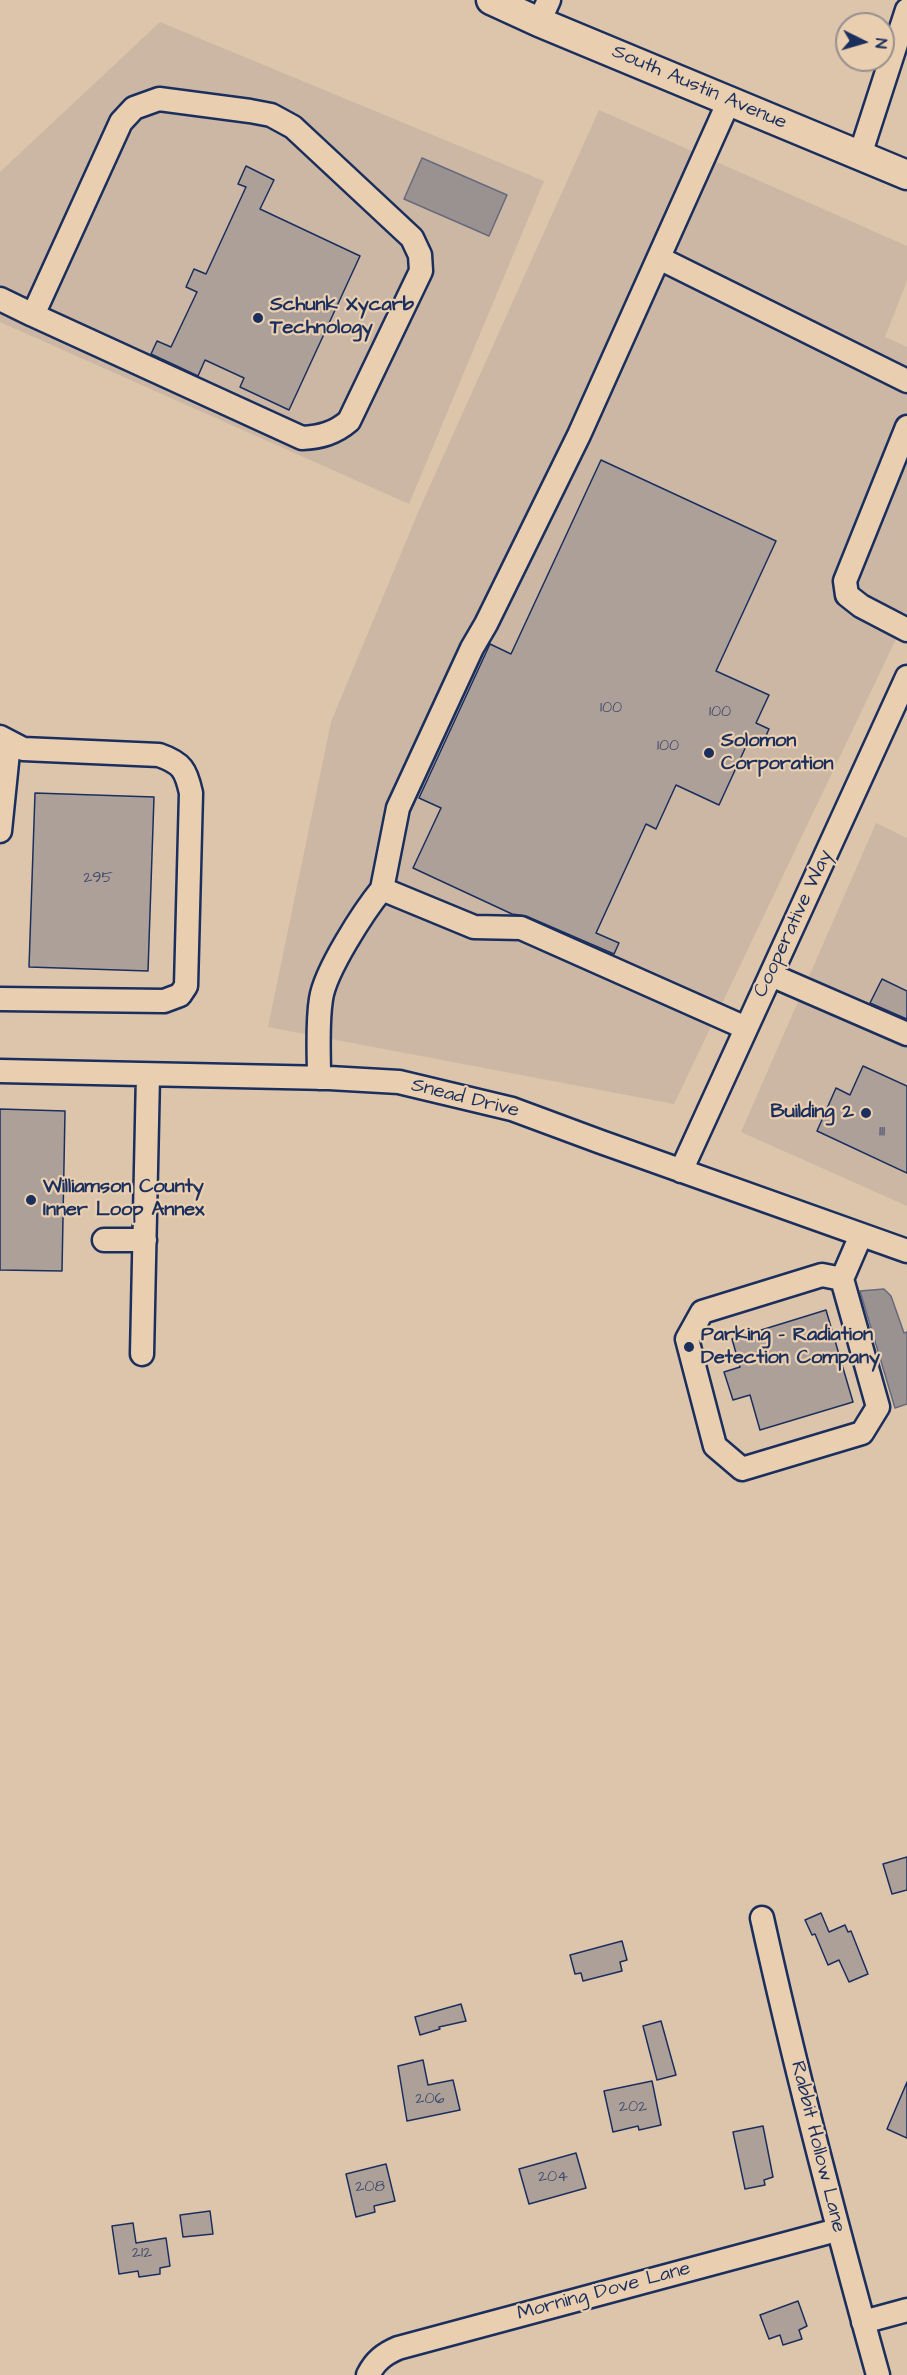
<!DOCTYPE html>
<style>
body{margin:0}
#map{position:relative;width:907px;height:2375px;overflow:hidden;background:#ddc5ab;font-family:"Architects Daughter",sans-serif}
canvas{display:block}
.north{position:absolute;left:835px;top:12px;width:60px;height:60px;box-sizing:border-box;background:#e9cfb0;border:2px solid #978f8f;border-radius:50%;rotate:95deg;font-size:16px;font-weight:700;line-height:24px;text-align:center;color:#1b2f5e}
.north::after{content:'';display:block;margin:auto;width:21px;height:27px;background:#1b2f5e;clip-path:polygon(50% 0,100% 100%,50% 72%,0 100%)}
</style>
<div id="map">
<canvas width="907" height="2375"></canvas>
<div class="north">N</div>
</div>
<script>
const ctx = document.querySelector('canvas').getContext('2d');
ctx.lineJoin = 'round';
function fillPath(path, color) { ctx.fillStyle = color; ctx.fill(path, 'evenodd'); }
function strokePath(path, color, width, dash) { ctx.strokeStyle = color; ctx.lineWidth = width; ctx.lineCap = dash ? 'butt' : 'round'; ctx.setLineDash(dash || []); ctx.stroke(path); }
function drawText(font, color, halo, rows, align = 'center') {
  ctx.font = font + ' "Architects Daughter",sans-serif'; ctx.lineWidth = 4.5; ctx.setLineDash([]); ctx.textBaseline = 'middle'; ctx.strokeStyle = halo; ctx.fillStyle = color; for (const [text, x, y, turn = 0] of rows) {
    ctx.save(); ctx.translate(x, y); ctx.rotate((+turn || 0) * Math.PI / 180); ctx.textAlign = isNaN(turn) ? turn : align; if (halo) ctx.strokeText(text, 0, 0); ctx.fillText(text, 0, 0); ctx.restore();
  }
}
fillPath(new Path2D(`
 M160,22L544,181L409,504L0,322V172Z
 M599,110L907,246V281L885,337L907,347V616L674,1104L268,1027L331,722L419,510Z
 M876,823L907,838V1206L741,1132Z`), '#cbb7a4');
const water = new Path2D(`
 M422,158L507,195L489,236L404,199Z
 M884,1289L891,1296L904,1333L907,1332V1404L895,1408L860,1291Z`);
fillPath(water, '#9a9291');
strokePath(water, '#676a7d', 1.5);
const building = new Path2D(`
 M246,166L274,180L260,209L360,256L289,410L240,387L244,378L205,360L198,376L151,354L157,341L171,347L197,292L186,287L194,269L206,274L246,187L238,184Z
 M601,460L776,541L716,671L769,695L756,723L769,729L761,747L748,742L719,805L676,785L656,829L646,824L596,933L619,943L614,954L526,916L512,914L413,868L441,808L419,798L490,644L511,654Z
 M35,793L154,797L148,971L29,967Z
 M882,979L907,991V1019L870,1003Z
 M863,1066L907,1086V1173L817,1131L836,1088L850,1095Z
 M0,1109L65,1111L62,1271L0,1270Z
 M826,1310L853,1402L760,1430L750,1395L733,1400L724,1372L740,1367L732,1339Z
 M907,1857V1890L892,1894L883,1864Z
 M821,1913L829,1932L845,1925L848,1932L851,1931L868,1974L849,1982L839,1960L828,1965L815,1934L812,1935L805,1920Z
 M622,1941L627,1960L620,1962L622,1971L583,1981L581,1973L575,1974L570,1955Z
 M461,2004L466,2021L439,2027L440,2029L420,2035L415,2017Z
 M661,2021L676,2075L657,2080L643,2026Z
 M423,2060L428,2085L453,2080L460,2110L407,2121L398,2066Z
 M652,2081L661,2125L639,2130L638,2126L613,2132L604,2091Z
 M907,2082V2138L887,2129Z
 M763,2126L773,2177L764,2180L765,2185L745,2189L733,2132Z
 M576,2153L586,2188L529,2204L519,2169Z
 M386,2164L395,2201L374,2206L375,2212L356,2217L346,2174Z
 M210,2211L213,2234L183,2237L180,2215Z
 M133,2223L136,2243L166,2238L170,2266L160,2268V2274L139,2277L138,2271L119,2274L112,2226Z
 M798,2301L807,2326L799,2330L802,2339L783,2345L780,2335L769,2339L760,2315Z`);
fillPath(building, '#ada098');
strokePath(building, '#1b2f5e', 1.5);
const minor = new Path2D(`
 M539,22L549,0
 M860,155L907,10
 M659,258L907,381
 M0,299L33,315L302,438C321,437 335,433 349,421L421,271L420,255L412,238L293,127L271,115L250,111L159,99L134,108L121,122L33,315
 M907,427L845,581L847,595L861,606L907,630
 M0,737L23,749L159,755C182,763 186,770 191,793L186,986L180,995L164,1001L0,999
 M0,831L9,743
 M382,889L398,808L472,648L486,624L579,435L729,101
 M771,975L907,1034
 M0,1071L329,1078L399,1082L512,1109L601,1142L907,1251
 M319,1078C319,1053 317,1024 321,999C325,971 364,911 382,889L474,927L521,928L746,1028
 M681,1171L907,677
 M104,1240H145
 M842,1279L878,1407L862,1433L742,1469L715,1446L687,1339L702,1312L822,1275L842,1279L861,1235
 M142,1354L148,1075
 M762,1918C796,2072 836,2224 878,2375
 M863,2322L907,2310
 M368,2375C375,2361 384,2354 398,2348L837,2230`);
const major = new Path2D(`
 M491,0L539,22L907,175`);
strokePath(minor, '#1b2f5e', 27);
strokePath(major, '#1b2f5e', 33);
strokePath(minor, '#e9cfb0', 22);
strokePath(major, '#e9cfb0', 28);
for (const [x, y, r, color] of [
 [258,318,6,"#1b2f5e"],
 [709,753,6,"#1b2f5e"],
 [866,1113,6,"#1b2f5e"],
 [31,1200,6,"#1b2f5e"],
 [689,1347,6,"#1b2f5e"]
]) { const dot = new Path2D(); dot.arc(x, y, r, 0, 2 * Math.PI); ctx.fillStyle = color; ctx.fill(dot); strokePath(dot, '#e9cfb0', 2); }
drawText('16px', '#404b6c', null, [
 ["100",611,709],
 ["100",720,713],
 ["100",668,747],
 ["295",98,879],
 ["111",882,1133],
 ["206",430,2100],
 ["202",633,2108],
 ["204",553,2178],
 ["208",370,2188],
 ["212",142,2254]
]);
drawText('20px', '#1b2f5e', '#e9cfb0', [
 ["South Austin Avenue",699,88,23],
 ["Cooperative Way",794,924,-65],
 ["Snead Drive",465,1099,14],
 ["Rabbit Hollow Lane",817,2147,76],
 ["Morning Dove Lane",604,2292,-15]
]);
drawText('bold 20px', '#1b2f5e', '#e9cfb0', [
 ["Schunk Xycarb",270,306],
 ["Technology",270,329],
 ["Solomon",721,742],
 ["Corporation",721,765],
 ["Building 2",854,1113,"right"],
 ["Williamson County",43,1188],
 ["Inner Loop Annex",43,1211],
 ["Parking - Radiation",701,1336],
 ["Detection Company",701,1359]
], 'left');
</script>
